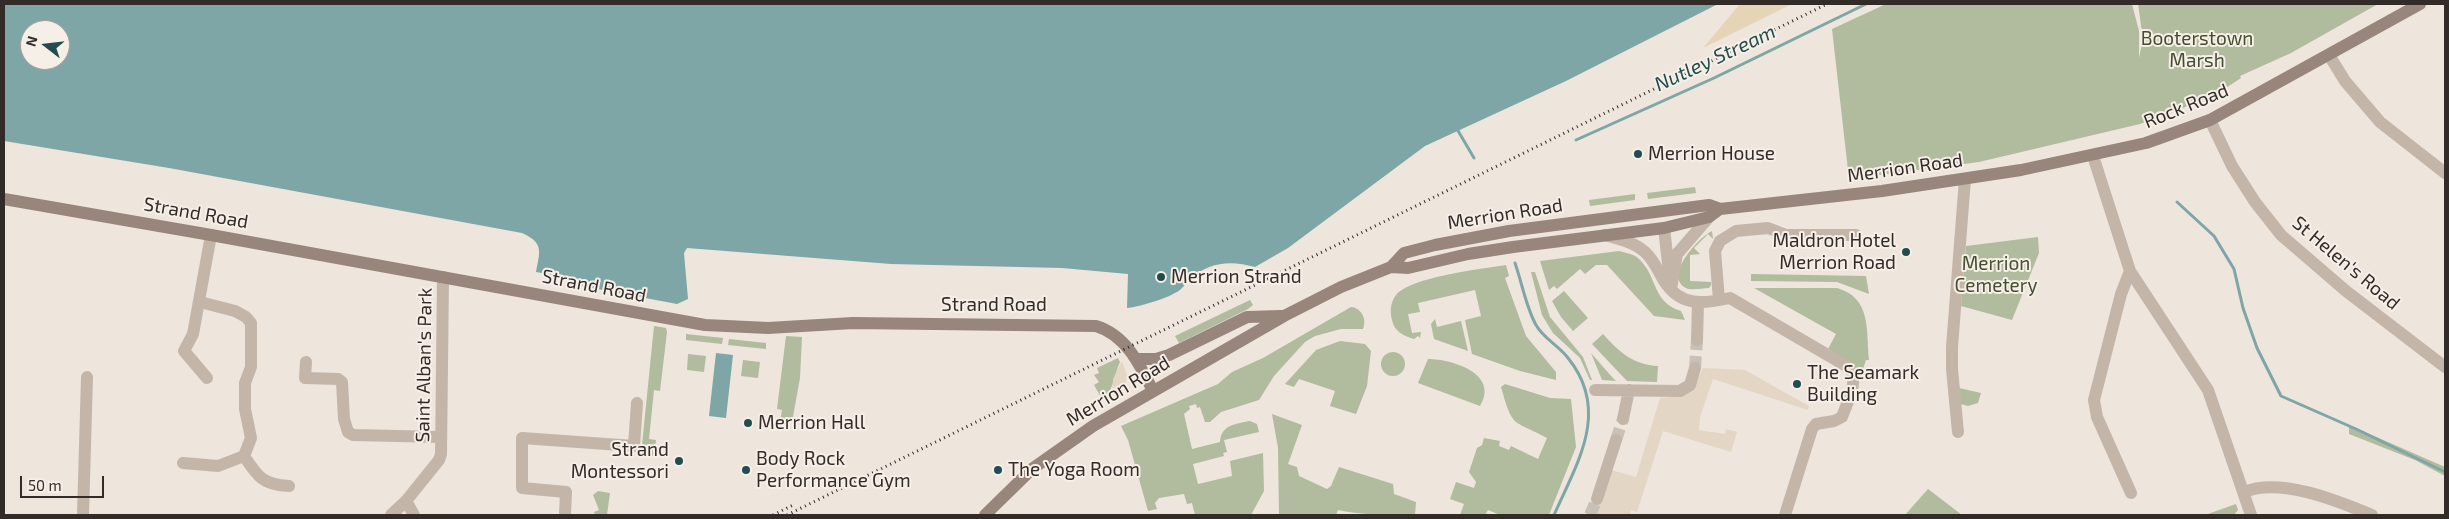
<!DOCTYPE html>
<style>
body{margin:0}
#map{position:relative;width:2449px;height:519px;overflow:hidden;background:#eee5dc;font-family:"Exo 2",sans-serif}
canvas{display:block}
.frame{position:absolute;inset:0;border:5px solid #332b28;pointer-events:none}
.north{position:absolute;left:20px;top:20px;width:50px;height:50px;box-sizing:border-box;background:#f6efe7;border:1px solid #a8a19b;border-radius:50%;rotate:286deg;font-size:14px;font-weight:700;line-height:20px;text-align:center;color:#332b28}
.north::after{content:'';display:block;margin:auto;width:18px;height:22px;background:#234c4e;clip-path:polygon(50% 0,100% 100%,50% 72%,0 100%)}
.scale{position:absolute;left:20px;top:476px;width:84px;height:22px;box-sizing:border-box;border:2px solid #332b28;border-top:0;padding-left:6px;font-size:15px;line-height:18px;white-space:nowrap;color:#332b28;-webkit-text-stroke:4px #f6efe7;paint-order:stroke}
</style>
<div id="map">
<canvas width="2449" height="519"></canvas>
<div class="frame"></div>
<div class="north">N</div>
<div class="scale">50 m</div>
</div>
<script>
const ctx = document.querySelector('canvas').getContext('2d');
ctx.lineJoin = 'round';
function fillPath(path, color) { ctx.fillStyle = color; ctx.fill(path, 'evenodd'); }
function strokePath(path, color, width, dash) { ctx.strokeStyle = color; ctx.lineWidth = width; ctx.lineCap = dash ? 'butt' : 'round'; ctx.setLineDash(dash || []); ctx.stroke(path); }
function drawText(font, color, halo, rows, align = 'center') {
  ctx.font = font + ' "Exo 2",sans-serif'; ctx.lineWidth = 4; ctx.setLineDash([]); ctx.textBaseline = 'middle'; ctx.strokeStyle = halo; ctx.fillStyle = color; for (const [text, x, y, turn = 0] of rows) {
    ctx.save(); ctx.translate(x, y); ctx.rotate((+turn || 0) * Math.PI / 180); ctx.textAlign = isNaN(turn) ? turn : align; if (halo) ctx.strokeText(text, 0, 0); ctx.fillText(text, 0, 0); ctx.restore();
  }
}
fillPath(new Path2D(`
 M1886,4H2132L2139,31V58L2143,39L2138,4H2378L2291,53L2240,76L2241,78L2212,97L2140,124L1979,162L1849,179L1832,29Z
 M1695,187L1696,193L1648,199L1647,193Z
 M1635,194V200L1590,206L1589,200Z
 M1712,231L1713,239L1708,234L1694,248L1700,254L1690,255V281L1711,282V285L1709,288C1702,288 1692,291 1686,288C1663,276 1699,237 1712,231Z
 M2038,237L2039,253L2012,320L1961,306L1966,246Z
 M1619,251C1626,253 1635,254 1640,260C1658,278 1652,302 1681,311L1685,320L1654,316L1607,265H1596L1585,274L1580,269L1557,289L1554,286L1549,290L1540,261Z
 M1506,265L1509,276L1505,278L1526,336L1556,372V380L1520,371L1472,354L1465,320L1481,316L1475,290L1418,303L1420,312L1408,314L1412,333L1421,332L1420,338L1418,336L1414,339C1403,336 1394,331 1392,320C1390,312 1390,303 1396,295C1411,277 1481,269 1506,265Z
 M1531,272H1535L1550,317L1583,357L1592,380H1590L1580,358L1553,333L1542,315Z
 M1751,274L1866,276L1869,294L1837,282L1751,281Z
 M1754,288H1837C1872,298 1866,331 1869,360H1866L1860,378L1828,349L1836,334Z
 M1564,291L1588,318L1573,331L1561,317L1552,301Z
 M1250,300L1253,305L1248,309L1179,343L1175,336Z
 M1351,307C1362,308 1367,320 1363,329H1341L1315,336L1305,342L1274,376L1259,400L1221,412L1210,422H1205L1200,407L1197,408L1196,404L1189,406L1190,409L1184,414L1192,449L1220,442C1221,425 1235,424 1250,421L1257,424L1259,432L1224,440L1227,452L1223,453L1224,456L1193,464L1198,484L1232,476L1230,461L1263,453L1264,491L1251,515H1195L1192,503L1187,504L1184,494L1159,498L1155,503L1157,509L1148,511L1128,440L1121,426L1218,384L1232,372L1263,358Z
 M1435,319L1437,327L1461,321L1468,351L1434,339L1431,324Z
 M654,326L666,328L667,332L660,391L654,390L649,439L656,440L654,456L641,455Z
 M686,334L723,338L722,344L686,340Z
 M1603,334C1619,352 1634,365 1658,366L1657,382L1627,381L1592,344Z
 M786,336L802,337L800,378L792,422L780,421L782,410L777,409Z
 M729,339L766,343V349L728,345Z
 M1340,341L1365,344L1371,351L1367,386L1356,414L1330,406L1335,391L1299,379L1294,387L1285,384L1316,350Z
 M1381 364a12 12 0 1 1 24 0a12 12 0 1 1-24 0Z
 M1591,353L1612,377L1616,381L1602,380Z
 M688,354L706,356L704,372L687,370Z
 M1118,358L1120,362C1114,375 1114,391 1102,399L1094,385L1099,382L1094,375L1099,373L1097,368Z
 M1428,359C1452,359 1500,374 1480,406L1418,383Z
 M743,360L760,362L758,378L741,376Z
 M1505,384L1550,398L1571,399L1576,447L1549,515H1500L1488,510L1485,515H1460L1464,504L1450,499L1456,482L1474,488L1476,482L1469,472L1477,448L1482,445L1484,438L1500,441L1499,446L1509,450L1511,446L1538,459L1547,438C1512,419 1513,429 1501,387Z
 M1959,388L1981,393L1978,403L1968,406L1960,404Z
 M1272,414L1302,425L1288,464L1297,467L1299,476L1327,489L1331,486L1339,467L1393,484L1394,494L1416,502L1415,515C1387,515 1362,515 1338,510L1336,515H1279L1278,448Z
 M2349,425L2445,467V476L2415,460L2349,434Z
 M1928,489L1962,515H1905Z
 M598,491L610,493L607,515H595L594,512L599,510L593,495Z
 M2236,504L2238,510L2234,515H2205Z`), '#b1bb9e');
fillPath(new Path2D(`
 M1740,4H1792L1703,48Z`), '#e5d5b6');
fillPath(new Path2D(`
 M1122,361L1127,375L1126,383L1112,396L1113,379Z
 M1703,368L1745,370L1809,406L1808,410L1713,379L1700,417L1699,430L1725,434L1726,429L1737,432L1731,452L1663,431L1637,512L1631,510L1630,515H1594L1611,470L1636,477L1660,398L1683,396L1694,388Z`), '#e4d6c4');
fillPath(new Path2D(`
 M4,4H1718L1566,81L1425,146L1288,248L1255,267C1230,260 1210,262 1189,279C1185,281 1185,286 1182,288C1174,297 1139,307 1127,308L1128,274L1062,268L891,264L687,248L684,253L688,299L677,304L582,286L583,280L536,272C540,251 544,243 522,233L169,168L4,141ZM30,30H60V60H30Z
 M716,353L733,355L726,418L709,416Z`), '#7ea6a7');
strokePath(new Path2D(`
 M1457,129L1474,158
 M1576,140L1714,78L1866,4
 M2177,202L2214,236L2234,269L2243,308L2257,348L2281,396L2356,429L2445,472
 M1515,263C1522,283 1526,307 1536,325C1543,338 1559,346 1568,358C1611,411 1577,463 1554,515`), '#7ea6a7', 3);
strokePath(new Path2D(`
 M1695,368L1697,340
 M1616,440L1623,419
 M1590,515L1597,499`), '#c9c0b8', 12, [12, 6]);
strokePath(new Path2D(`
 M2329,55L2345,81L2380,122L2445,173
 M2210,120L2232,166L2255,202L2281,235L2346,291L2445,367
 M2093,156L2130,271L2208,390L2251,515
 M1664,228L1669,272
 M1605,235C1619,239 1634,242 1645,252C1654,260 1658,271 1664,281C1681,307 1703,304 1730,298L1850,368C1859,382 1847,402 1842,417L1834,421L1816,424L1812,429L1785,515
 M2130,271L2121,294L2094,400L2097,417L2131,493
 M1671,289L1677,254L1709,217
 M1719,300L1715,251L1720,241L1736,231L1768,228L1786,235H1856
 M1697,340L1698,303
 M306,362L305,378L338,379L342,382L344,419L348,432L353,435L441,437
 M207,378L184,351L193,334L211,235
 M1595,390L1680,391L1690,385L1695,368
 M1623,419L1629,390
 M1958,432L1952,369V347L1965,179
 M244,456C258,477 263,485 289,486
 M183,463L218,466L244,456L251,438L245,409V383L251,367V323L246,317L235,311L200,302
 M2244,492C2281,477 2338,501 2372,515
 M1597,499L1616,440
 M406,501L414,515
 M83,515L87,377
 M391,515L406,501L439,460L441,454L443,277
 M565,515L566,492L522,488V438L634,446L637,403`), '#c4b5a9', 12);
strokePath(new Path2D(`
 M4,199L211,235L705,325L768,328L853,323L1096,326C1126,335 1140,365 1153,391
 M1391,267L1408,268L1468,254L1513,247L1664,228L1709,217L1720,209
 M1137,359H1156L1169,355L1247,317L1281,316
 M985,515L1032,469L1093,426L1284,316L1341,287L1391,267L1404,253L1435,245L1509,231L1709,205L1720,209L1882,191L2021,170L2146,143L2210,120L2420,4`), '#98857b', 12);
strokePath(new Path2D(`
 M773,515L793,505
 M787,515L1827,4`), '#332b28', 3, [1, 4]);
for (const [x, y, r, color] of [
 [1638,154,5,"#234c4e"],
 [1906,252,5,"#234c4e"],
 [1161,277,5,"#234c4e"],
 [1797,384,5,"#234c4e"],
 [748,423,5,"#234c4e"],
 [679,461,5,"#234c4e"],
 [746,470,5,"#234c4e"],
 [998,470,5,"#234c4e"]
]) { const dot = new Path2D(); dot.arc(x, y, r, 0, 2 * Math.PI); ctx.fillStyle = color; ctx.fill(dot); strokePath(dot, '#f6efe7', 2); }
drawText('19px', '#434e2f', '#f6efe7', [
 ["Booterstown",2197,39],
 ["Marsh",2197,61],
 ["Merrion",1996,264],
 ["Cemetery",1996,286]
]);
drawText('19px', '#332b28', '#f6efe7', [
 ["Rock Road",2186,106,-22],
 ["Merrion Road",1905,168,-8],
 ["Strand Road",196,213,10],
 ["Merrion Road",1505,214,-9],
 ["St Helen's Road",2346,263,40],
 ["Strand Road",594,286,11],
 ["Strand Road",994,305],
 ["Saint Alban's Park",424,365,-89],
 ["Merrion Road",1118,391,-31]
]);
drawText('19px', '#332b28', '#f6efe7', [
 ["Merrion House",1648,154],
 ["Maldron Hotel",1896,241,"right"],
 ["Merrion Road",1896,263,"right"],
 ["Merrion Strand",1171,277],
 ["The Seamark",1807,373],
 ["Building",1807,395],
 ["Merrion Hall",758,423],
 ["Strand",669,450,"right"],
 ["Montessori",669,472,"right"],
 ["Body Rock",756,459],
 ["Performance Gym",756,481],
 ["The Yoga Room",1008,470]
], 'left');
drawText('italic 20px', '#234c4e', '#f6efe7', [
 ["Nutley Stream",1715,58,-25]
]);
</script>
